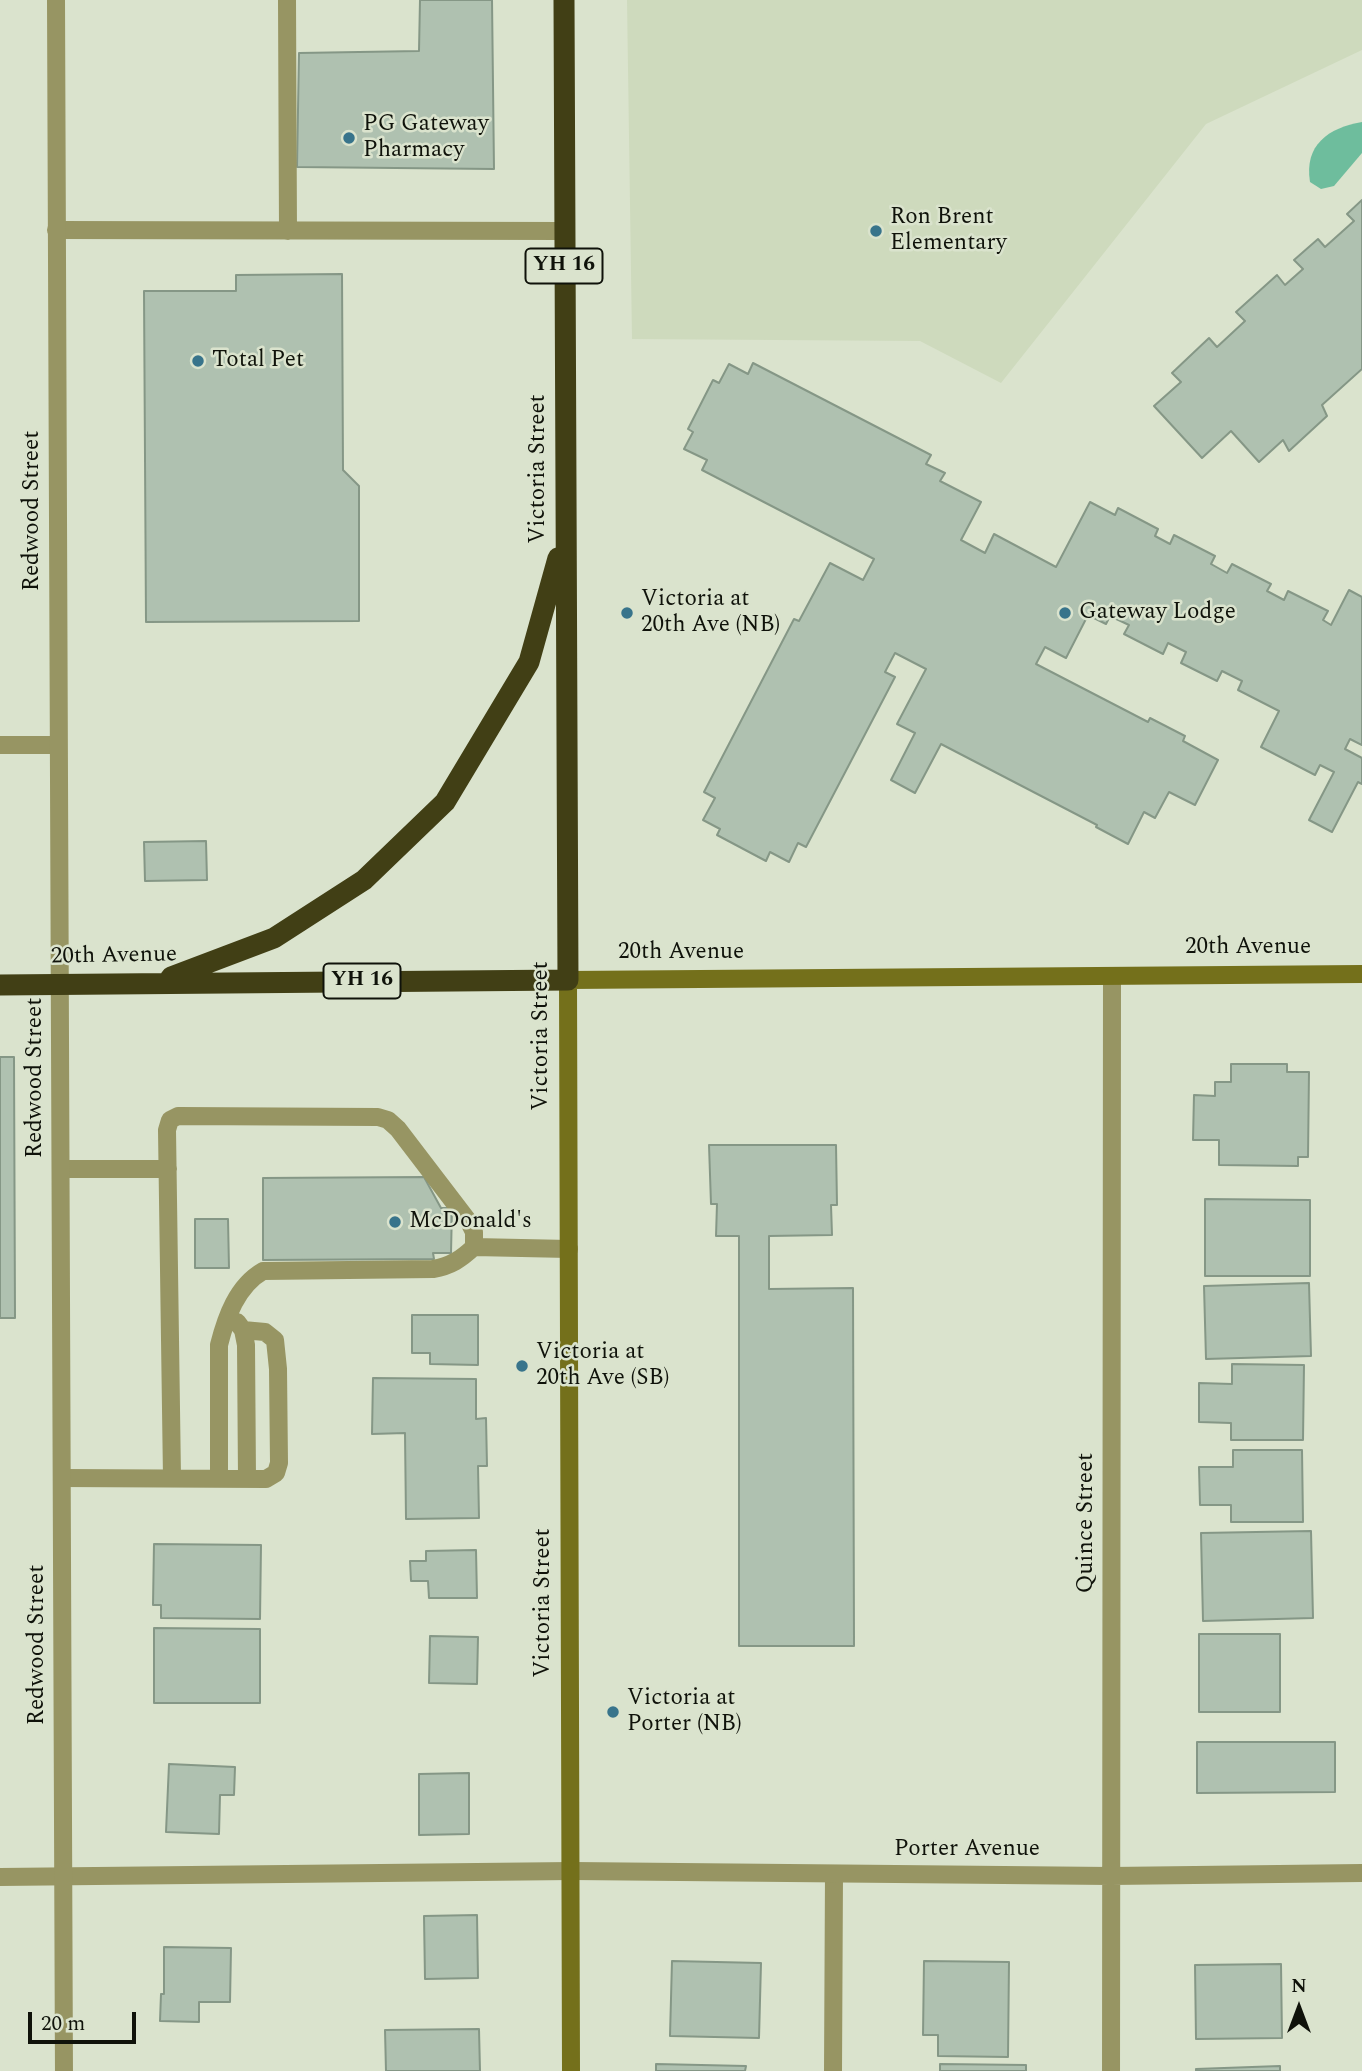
<!DOCTYPE html>
<style>
body{margin:0}
#map{position:relative;width:1362px;height:2071px;overflow:hidden;background:#dae3cd;font-family:Spectral,serif}
canvas{display:block}
.north{position:absolute;left:1264px;top:1973px;width:70px;height:70px;-webkit-text-stroke:5px #dae3cd;paint-order:stroke;rotate:0deg;font-size:19px;font-weight:700;line-height:28px;text-align:center;color:#0f120a}
.north::after{content:'';display:block;margin:auto;width:24px;height:32px;background:#0f120a;clip-path:polygon(50% 0,100% 100%,50% 72%,0 100%)}
.scale{position:absolute;left:28px;top:2012px;width:108px;height:32px;box-sizing:border-box;border:4px solid #0f120a;border-top:0;padding-left:9px;font-size:21px;line-height:24px;white-space:nowrap;color:#0f120a;-webkit-text-stroke:5px #dae3cd;paint-order:stroke}
</style>
<div id="map">
<canvas width="1362" height="2071"></canvas>
<div class="north">N</div>
<div class="scale">20 m</div>
</div>
<script>
const ctx = document.querySelector('canvas').getContext('2d');
ctx.lineJoin = 'round';
function fillPath(path, color) { ctx.fillStyle = color; ctx.fill(path, 'evenodd'); }
function strokePath(path, color, width, dash) { ctx.strokeStyle = color; ctx.lineWidth = width; ctx.lineCap = dash ? 'butt' : 'round'; ctx.setLineDash(dash || []); ctx.stroke(path); }
function drawText(font, color, halo, rows, align = 'center') {
  ctx.font = font + ' Spectral,serif'; ctx.lineWidth = 5; ctx.setLineDash([]); ctx.textBaseline = 'middle'; ctx.strokeStyle = halo; ctx.fillStyle = color; for (const [text, x, y, turn = 0] of rows) {
    ctx.save(); ctx.translate(x, y); ctx.rotate((+turn || 0) * Math.PI / 180); ctx.textAlign = isNaN(turn) ? turn : align; if (halo) ctx.strokeText(text, 0, 0); ctx.fillText(text, 0, 0); ctx.restore();
  }
}
fillPath(new Path2D(`
 M627,0H1362V50L1206,124L1001,383L920,341L632,339Z`), '#cedabd');
fillPath(new Path2D(`
 M1362,122V153L1334,186L1321,189L1310,182C1304,145 1328,128 1362,122Z`), '#6ebd9d');
const building = new Path2D(`
 M420,0H492L494,169L297,167L299,53L419,51Z
 M1362,200V369L1322,405L1327,416L1289,451L1283,440L1259,462L1231,431L1202,458L1154,406L1181,382L1172,373L1209,338L1217,347L1245,321L1236,312L1277,275L1285,285L1303,269L1294,260L1318,239L1325,247L1354,221L1347,214Z
 M342,274L343,470L359,486V621L146,622L144,291H236V275Z
 M753,363L931,455L926,464L945,473L940,481L981,502L961,540L985,553L994,534L1056,567L1090,502L1115,515L1118,508L1158,529L1155,536L1170,544L1174,535L1215,556L1211,564L1227,573L1232,564L1271,584L1267,591L1284,600L1288,591L1328,611L1323,620L1331,625L1349,590L1362,597V745L1350,739L1345,749L1362,758V784L1358,782L1332,832L1309,820L1334,772L1320,765L1315,775L1261,747L1279,711L1238,690L1242,681L1222,671L1217,681L1181,663L1186,652L1168,643L1163,654L1124,634L1129,625L1110,616L1106,624L1088,615L1066,658L1045,647L1036,664L1148,722L1150,718L1185,736L1183,741L1218,760L1195,805L1169,792L1155,818L1144,812L1128,844L1096,827L1097,825L941,744L915,793L891,780L915,733L897,724L926,669L895,653L885,672L895,677L806,847L798,843L789,862L770,852L766,861L717,835L720,829L703,820L715,798L704,792L794,619L799,621L830,563L863,580L874,559L702,470L707,460L684,449L693,432L688,429L713,380L719,383L729,364L748,374Z
 M206,841L207,880L145,881L144,842Z
 M0,1057H14L15,1318H0Z
 M1231,1064H1287V1072H1309L1308,1157H1298V1166L1219,1165V1140H1193L1194,1095L1215,1096V1082H1231Z
 M709,1145H836L837,1205H831L832,1235L769,1236V1289L853,1288L854,1646H739V1236H716L717,1204H711Z
 M424,1177L441,1208H452L451,1253H433L434,1259L263,1260V1178Z
 M1205,1199L1310,1200V1276H1205Z
 M195,1219H228L229,1268H195Z
 M1309,1283L1311,1356L1206,1359L1204,1286Z
 M412,1315H478V1365L430,1364V1353H412Z
 M1232,1364L1304,1365L1303,1440H1231V1423L1199,1422V1383L1232,1384Z
 M373,1378L476,1379V1419L486,1418L487,1466H478L479,1518L406,1519L405,1433L372,1434Z
 M1233,1450H1302L1303,1522H1231V1505H1200L1199,1467H1233Z
 M1311,1531L1313,1618L1203,1621L1201,1533Z
 M154,1544L261,1545L260,1619L161,1618V1605H153Z
 M476,1550L477,1598H429L428,1581H411L410,1561H426V1551Z
 M154,1628L260,1629V1703H154Z
 M1199,1634H1280V1712H1199Z
 M430,1636L478,1637L477,1684L429,1683Z
 M1197,1742H1335V1792L1197,1793Z
 M169,1764L235,1767L234,1795H220L219,1834L166,1832Z
 M469,1773V1834L419,1835V1774Z
 M477,1915L478,1978L425,1979L424,1916Z
 M164,1947L231,1948L230,2002H199V2022L160,2021L161,1994H164Z
 M672,1961L761,1963L759,2038L670,2036Z
 M924,1961L1009,1962L1008,2057L938,2056V2035H923Z
 M1281,1964L1282,2038L1196,2039L1195,1965Z
 M479,2029L480,2071H386L385,2030Z
 M656,2064L746,2066L745,2071H656Z
 M940,2064L1026,2065V2071H940Z
 M1280,2066V2071H1196V2069Z`);
fillPath(building, '#afc1b0');
strokePath(building, '#859786', 2);
strokePath(new Path2D(`
 M287,0L288,231
 M56,230L564,231
 M0,745H58
 M61,1169H168
 M237,1322L243,1330L246,1345L247,1479
 M62,1478L266,1479L276,1473L279,1463L278,1369L275,1340L265,1332L243,1330
 M172,1478L167,1130L170,1120L178,1116L378,1117L388,1120L398,1129L469,1222L474,1232V1247
 M219,1478V1345C226,1317 237,1286 263,1271L433,1269C451,1266 461,1259 474,1247L569,1249
 M0,1877L572,1871
 M833,2071L834,1874`), '#979563', 18);
strokePath(new Path2D(`
 M56,0L64,2071
 M572,1871L1111,1876L1362,1873
 M1111,2071L1112,976`), '#979563', 18);
strokePath(new Path2D(`
 M571,2071L568,980L1362,974`), '#74701b', 18);
strokePath(new Path2D(`
 M171,977L274,938L364,880L445,802L529,662L558,558
 M0,985L568,980L564,0`), '#413f15', 21);
for (const [x, y, r, color] of [
 [349,138,7,"#38748b"],
 [876,231,7,"#38748b"],
 [198,361,7,"#38748b"],
 [627,613,7,"#38748b"],
 [1065,613,7,"#38748b"],
 [395,1222,7,"#38748b"],
 [522,1366,7,"#38748b"],
 [613,1712,7,"#38748b"]
]) { const dot = new Path2D(); dot.arc(x, y, r, 0, 2 * Math.PI); ctx.fillStyle = color; ctx.fill(dot); strokePath(dot, '#dae3cd', 2.5); }
for (const [x, y, w] of [
 [564,266,77],
 [362,981,77]
]) { const box = new Path2D(); box.roundRect(x - w / 2, y - 17.5, w, 35, 5); ctx.fillStyle = '#dae3cd'; ctx.fill(box); strokePath(box, '#0f120a', 2); }
drawText('bold 21px', '#0f120a', null, [
 ["YH 16",564,266],
 ["YH 16",362,981]
]);
drawText('23px', '#0f120a', '#dae3cd', [
 ["PG Gateway",363,125],
 ["Pharmacy",363,151],
 ["Ron Brent",890,218],
 ["Elementary",890,244],
 ["Total Pet",212,361],
 ["Victoria at",641,600],
 ["20th Ave (NB)",641,626],
 ["Gateway Lodge",1079,613],
 ["McDonald's",409,1222],
 ["Victoria at",536,1353],
 ["20th Ave (SB)",536,1379],
 ["Victoria at",627,1699],
 ["Porter (NB)",627,1725]
], 'left');
drawText('23px', '#0f120a', '#dae3cd', [
 ["Victoria Street",539,469,-90],
 ["Redwood Street",33,511,-90],
 ["20th Avenue",1248,948],
 ["20th Avenue",681,953],
 ["20th Avenue",114,957,-1],
 ["Victoria Street",542,1036,-90],
 ["Redwood Street",36,1078,-90],
 ["Quince Street",1087,1523,-90],
 ["Victoria Street",544,1603,-90],
 ["Redwood Street",38,1645,-90],
 ["Porter Avenue",967,1850]
]);
</script>
